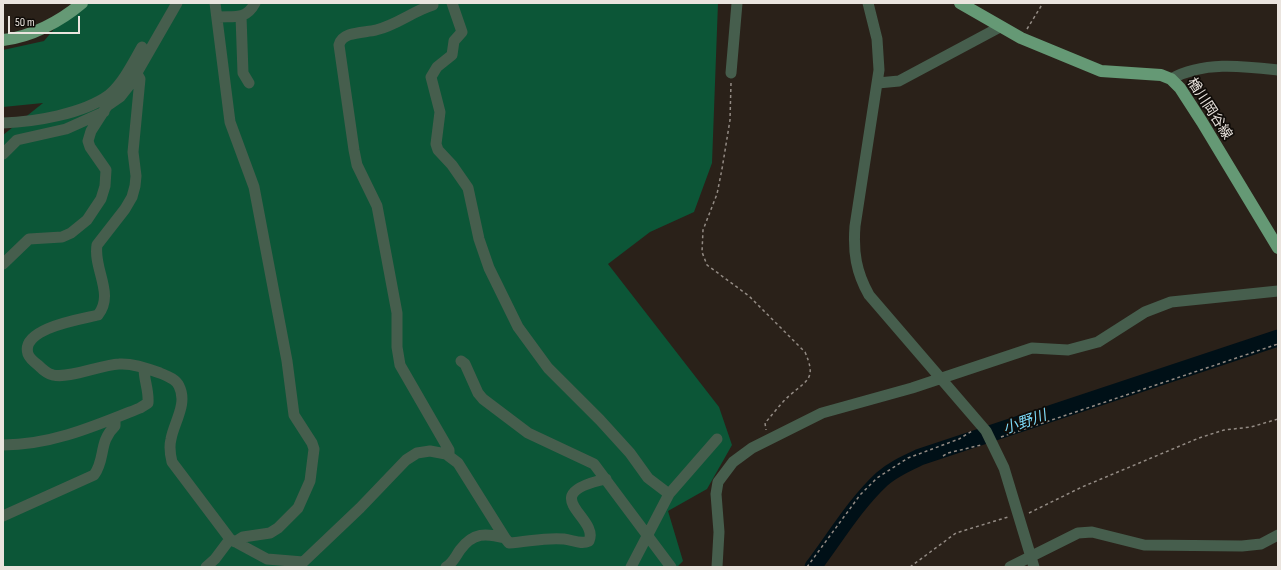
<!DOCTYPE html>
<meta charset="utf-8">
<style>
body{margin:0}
#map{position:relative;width:1281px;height:570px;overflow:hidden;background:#2a2119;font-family:"Sofia Sans Condensed",sans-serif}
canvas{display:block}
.frame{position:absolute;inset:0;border:4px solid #eae4de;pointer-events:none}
.scale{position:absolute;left:8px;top:16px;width:72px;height:18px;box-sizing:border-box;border:2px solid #eae4de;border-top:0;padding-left:5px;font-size:12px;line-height:14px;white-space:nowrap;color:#eae4de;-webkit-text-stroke:3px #100c08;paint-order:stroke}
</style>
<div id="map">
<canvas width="1281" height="570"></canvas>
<div class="frame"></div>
<div class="scale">50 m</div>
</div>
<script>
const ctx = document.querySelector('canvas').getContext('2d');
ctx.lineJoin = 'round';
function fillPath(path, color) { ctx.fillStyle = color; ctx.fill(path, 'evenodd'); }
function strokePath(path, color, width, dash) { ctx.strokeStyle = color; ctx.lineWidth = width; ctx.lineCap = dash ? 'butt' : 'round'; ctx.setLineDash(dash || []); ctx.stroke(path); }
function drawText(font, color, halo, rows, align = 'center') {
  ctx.font = font + ' "Sofia Sans Condensed","Noto Sans JP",sans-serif'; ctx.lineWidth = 3.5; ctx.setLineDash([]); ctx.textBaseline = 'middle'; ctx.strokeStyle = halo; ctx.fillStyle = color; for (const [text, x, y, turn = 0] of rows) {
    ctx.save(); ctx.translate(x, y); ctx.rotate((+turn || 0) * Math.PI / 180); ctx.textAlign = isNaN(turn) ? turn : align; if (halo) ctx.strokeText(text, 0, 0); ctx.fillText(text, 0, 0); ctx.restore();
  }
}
fillPath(new Path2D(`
 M76,3H718L712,163L694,212L650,232L608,264L719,407L732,445L707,489L668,511L683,561L677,567H3V135L43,103L3,107V50L44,41Z`), '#0c5637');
strokePath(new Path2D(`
 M813,567C835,538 855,504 882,479C893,469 907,463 920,457L1278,338`), '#001017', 17);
strokePath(new Path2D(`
 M1027,29L1043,3
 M731,83L730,120L722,169L717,194L703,230L702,252L707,265L749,296L805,352C816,378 809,379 790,395C781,403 773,414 765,423L766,430
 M1001,437L1278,344
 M943,456L948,453L981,445
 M1029,513L1082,487L1199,438L1224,430L1251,427L1278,419
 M807,567L860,495L877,478L908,458L959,439L972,431
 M910,567L956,533L1008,517`), '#938b84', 1.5, [3, 3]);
strokePath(new Path2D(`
 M215,3L230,122L254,187L287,361L294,415L312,443L314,449L310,481L298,508L278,528L270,533L243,537L235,542
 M452,3L462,32L454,41L452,55L437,67L431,77L440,112L436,144L438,150L452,165L468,188L479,239L489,268L518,327L548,368L600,420L630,453L648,478L669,494L631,567
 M868,3L877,39L879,70L855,226C853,252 856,272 869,295L986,431L1004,468L1034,567
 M433,5C413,11 397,25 376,30C365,33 342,31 339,45L354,150L357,165L377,206L397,313V347L400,365L449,450V456
 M241,16L243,73L249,83
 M218,17C235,16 246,20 255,3
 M136,72L140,79L133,152L136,176L135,186L132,197L125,209L97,245C93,269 115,294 98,315C82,319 20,328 28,354C30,359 34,362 38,365C42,369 47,374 53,375C69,379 100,365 119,364C132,363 147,368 160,373C167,376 176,379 179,386C188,404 174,422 171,439C169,447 170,454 172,462L230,539L267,559L303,562
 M731,73L737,3
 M1171,79C1203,61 1243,66 1278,70
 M878,83L899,81L1000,27
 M3,123C34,122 83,114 109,95C123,83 133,63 142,47
 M3,154L17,140L66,129L104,112
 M3,264L29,239L62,237L71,233L87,220L101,199L105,186L106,170L90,147L88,141L91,131L107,106L120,97L131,83L177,3
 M461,361L465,364L478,393L483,399L528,433L594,464L671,567
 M3,445C52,445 95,426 140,408L148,403C149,390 144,381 144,368
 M669,494L717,439
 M3,516L94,475C106,459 98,442 115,426V418
 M299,566L360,508L406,460L417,453L430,451L446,454L458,463L505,538L509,543C528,542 545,537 564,539C573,540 581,545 589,541C600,517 533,495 606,479
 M206,567L215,559L230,539
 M446,567C453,563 455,557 460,550C473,532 486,533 505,538
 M717,567L719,532L716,494L718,482L733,462L752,448L822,413L912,388L1032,348L1068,350L1098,342L1145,312L1171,302L1278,291
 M1010,567L1078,533L1092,532L1144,545L1242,546L1261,544L1278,535`), '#465e4d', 11);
strokePath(new Path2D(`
 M960,3L1021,38L1101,71L1161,75L1171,79L1180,88L1202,122L1278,248
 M3,40C31,37 61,21 82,3`), '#659975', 12);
drawText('14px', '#eae4de', '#100c08', [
 ["楢川岡谷線",1209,109,57]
]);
drawText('italic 15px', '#7cd9f7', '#100c08', [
 ["小野川",1025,423,-19]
]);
</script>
